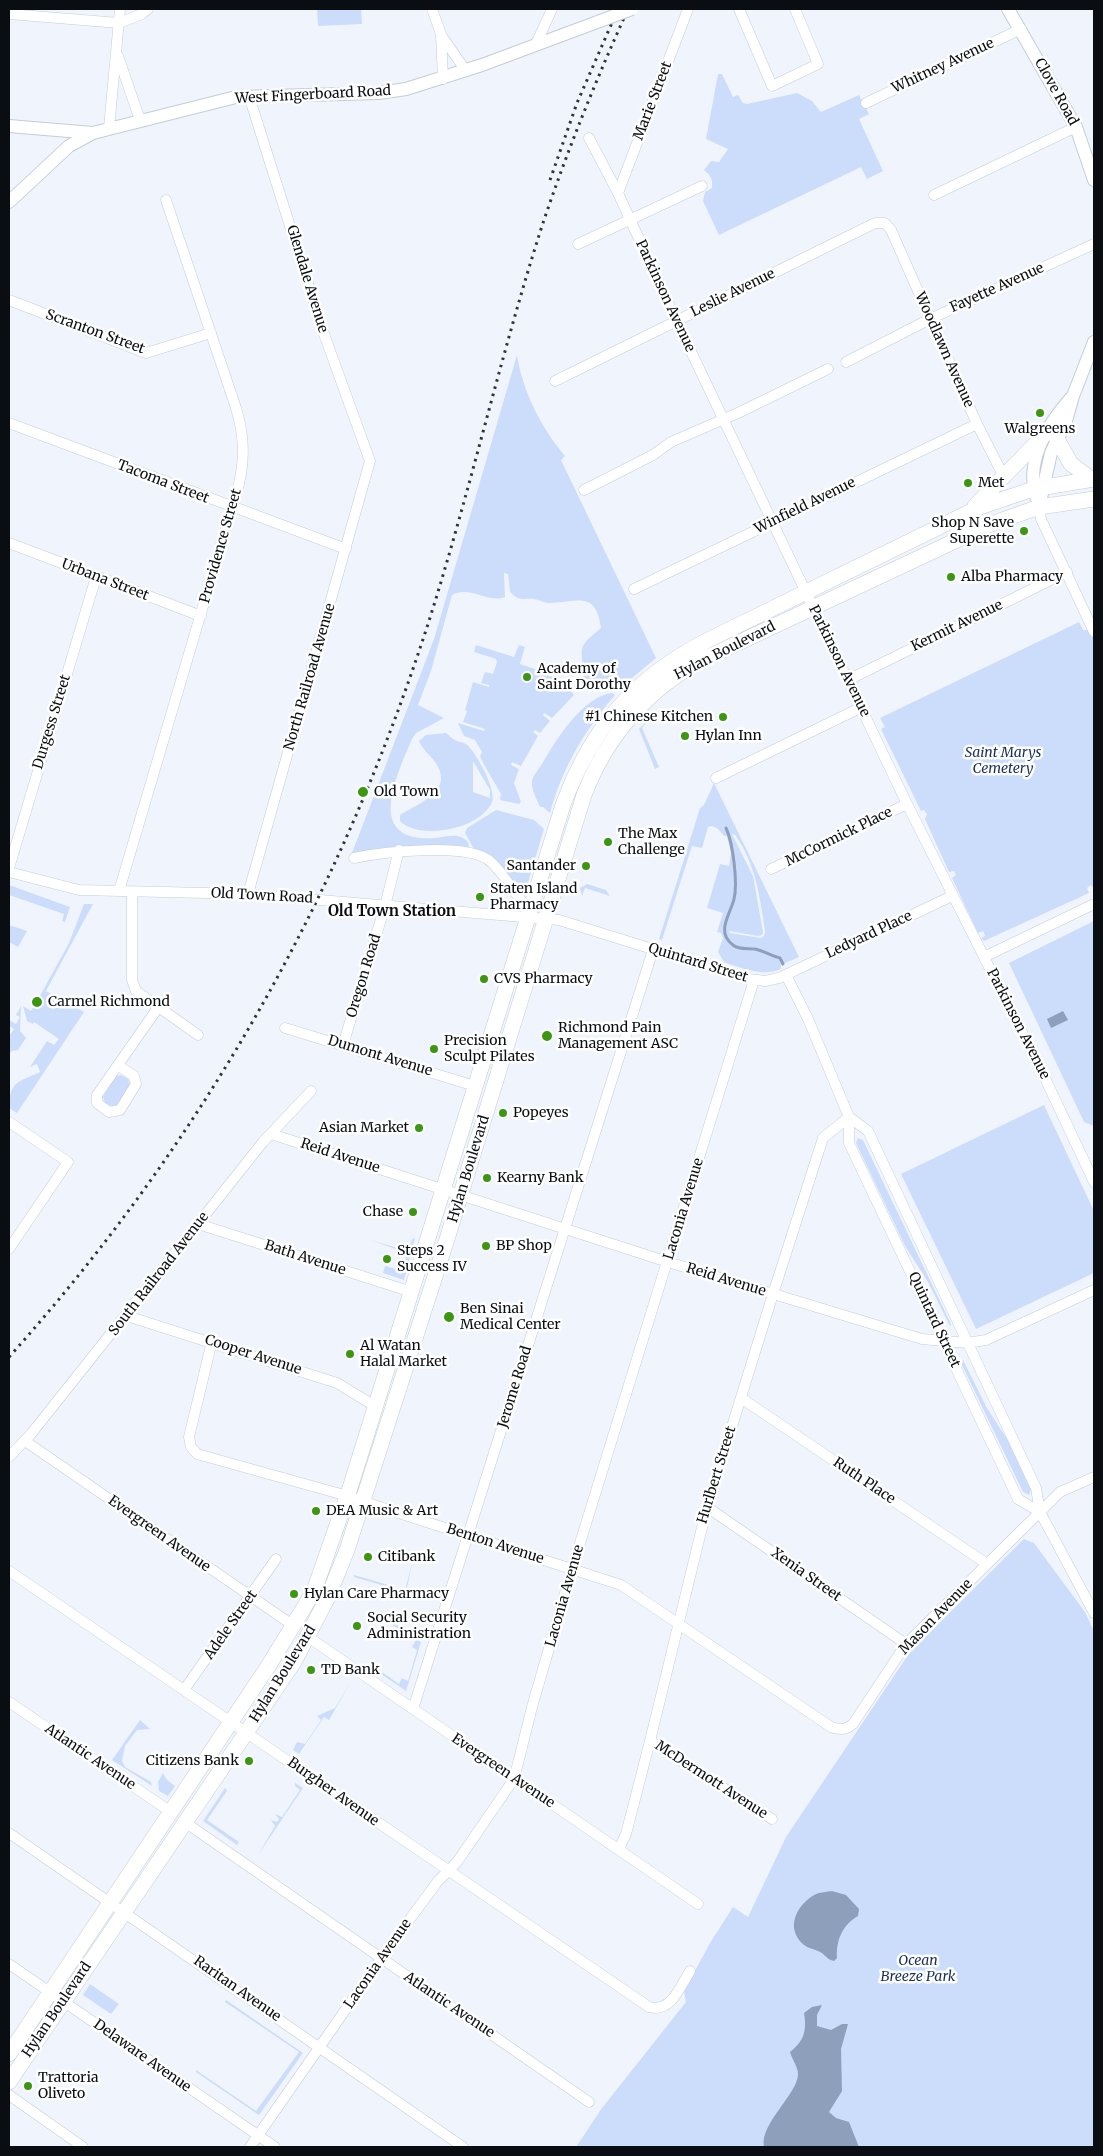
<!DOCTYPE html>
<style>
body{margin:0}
#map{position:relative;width:1103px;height:2156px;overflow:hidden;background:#f0f5fd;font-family:Merriweather,serif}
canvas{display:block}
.frame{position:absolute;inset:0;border:10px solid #0a0d11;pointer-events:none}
</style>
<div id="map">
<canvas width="1103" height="2156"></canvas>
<div class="frame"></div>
</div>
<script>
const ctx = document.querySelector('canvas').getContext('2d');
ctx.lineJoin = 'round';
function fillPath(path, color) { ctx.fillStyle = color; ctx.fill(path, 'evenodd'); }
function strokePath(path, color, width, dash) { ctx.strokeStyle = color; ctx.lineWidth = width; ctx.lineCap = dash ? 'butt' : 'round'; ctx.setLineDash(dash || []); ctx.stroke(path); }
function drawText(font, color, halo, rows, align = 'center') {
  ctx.font = font + ' Merriweather,serif'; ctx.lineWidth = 5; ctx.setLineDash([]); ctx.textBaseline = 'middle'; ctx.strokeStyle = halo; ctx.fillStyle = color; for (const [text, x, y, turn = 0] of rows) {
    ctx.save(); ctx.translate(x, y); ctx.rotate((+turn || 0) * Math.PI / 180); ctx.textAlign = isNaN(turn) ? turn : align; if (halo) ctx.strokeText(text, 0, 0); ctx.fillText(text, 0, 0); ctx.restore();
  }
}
fillPath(new Path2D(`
 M317,9H361L362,24L318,26Z
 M718,74H722L733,97L738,95L743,103L747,104L797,93L812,101L821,112L859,95L869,114L859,119L883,171L867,179L861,167L719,235L703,201L705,192L712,188C713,179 711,176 704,170L711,161L719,162L728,149L706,139Z
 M517,355C522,390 542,429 565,456L561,460L656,658L626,683L612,680L595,686L584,677C582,647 575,649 601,628C596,590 577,602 549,603C544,603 540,600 534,599C523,598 520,602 510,592L508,574L504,573L505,597C488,604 470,585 452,595L431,671L418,705L444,718L416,733L412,739C397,775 363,843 435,838C448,837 458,832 468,842L470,851L402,847L352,853L434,639Z
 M1079,622L1083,630H1091L1094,638V889L1091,885L1087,888L1089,893L984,941L981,938L985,936L983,931L978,933L952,878L956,875L954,871L949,872L925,819L927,814L924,810L921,811L881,729L885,727L880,718Z
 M476,645L514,657L519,645L525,647L520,664L535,669L536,672L562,680L574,695L552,718L544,713L543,715L550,721L540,733L535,730L533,732L538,736L521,766L512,762L511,765L519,769L514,783L521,802L519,804L500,800L501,794L483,763L480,756L482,752L475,740L464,736L458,723L484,731L485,729L463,722L467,711L465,710L473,682L489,687V685L481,683L485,672L493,674L497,662L496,659L474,652Z
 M612,693L615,695C585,730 562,768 550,813L543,807H540C537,800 531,789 532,781C533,775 539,769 542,764C555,741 583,696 612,693Z
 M648,720L642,728L659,767L655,769L639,729Z
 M446,733C449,735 452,739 455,740C458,742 463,742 466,744C476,752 497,790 492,802C481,829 420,841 400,821V815C417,804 456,791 435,762C430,755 422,749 419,741L426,735ZM473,761L490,790V798L473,792Z
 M714,783L799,957L781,965V969C763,977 741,968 724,962L718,952L723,938L721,933L717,932L723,913L707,908L720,864L729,866L731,853L727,836H724C720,831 715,824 708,827L702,848L692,846L662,940L659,939L700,808L704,805ZM732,834L735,835C756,864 760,898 765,931L764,936L761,938L730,933L729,931L758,936L762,935L763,932L753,876Z
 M496,810L534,820L544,829L524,896H520L475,851L465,833L467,828Z
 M587,884L606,890L610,896L585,888L582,896L580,888Z
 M9,885L70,907L65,922L62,921L64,914L9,895Z
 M84,904H93L46,991L84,1012L17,1113L9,1108C9,1081 19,1082 40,1072L37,1064L30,1067L47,1041L54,1045L59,1039L34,1022L33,1024L27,1021L23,1006L31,1011L36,1003L69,943Z
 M1094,921V1126L1084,1122L1009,963Z
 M9,925L27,931L18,947L9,942Z
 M21,1006L20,1031L26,1038L18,1050L12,1051L9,1054V1036L14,1029L9,1026V1020L16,1024L20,1017L16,1015Z
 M121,1075L128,1079L130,1084L118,1105L112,1106L105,1103L103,1097L116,1076Z
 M1044,1105L1094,1211V1273L976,1329L901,1174Z
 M858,1138L863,1140L951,1324L950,1326L928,1282L905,1246L856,1143Z
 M415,1238L404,1280L383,1273L385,1266L402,1271L407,1253L370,1240L408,1251L412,1239Z
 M963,1360L987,1408L1009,1442L1031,1490L1029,1495L1023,1492L961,1363Z
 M1024,1539L1034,1543L1085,1612L1094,1631V2147H576L602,2108L686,2002L684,1991L710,1943L733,1907L748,1917L786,1837L910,1652Z
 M413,1560L406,1592L354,1577V1575L405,1590Z
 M384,1616L421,1642L406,1691L374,1669L375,1667L399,1684L402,1678L408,1681L417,1650L412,1647L416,1640L383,1619Z
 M352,1680L329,1720L324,1717L299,1754L293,1750L297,1742L305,1744L321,1720L317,1716L335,1708Z
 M140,1720L150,1729L137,1730L125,1746L122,1761L125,1767L151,1782L152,1786L112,1760Z
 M163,1773L167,1780L175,1786L168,1796L159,1791L158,1782Z
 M295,1783L303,1788L258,1855L275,1826L271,1820L277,1822L279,1819L275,1814L282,1817L300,1790L295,1786Z
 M225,1788L227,1791L207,1820L239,1842L237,1845L203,1821Z
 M90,1984L119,2004L111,2014L83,1995Z
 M226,2000L303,2053L259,2115L196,2072V2070L256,2111L299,2052L225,2002Z`), '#cbddfa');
fillPath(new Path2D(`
 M1063,1011L1068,1020L1051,1028L1047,1019Z
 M832,1891L846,1895L859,1909L858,1916C842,1925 836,1941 837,1958L834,1961C827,1959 827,1957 822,1953C816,1949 809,1949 804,1945C784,1928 797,1904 816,1894C821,1892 827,1892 832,1891Z
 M822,2005L817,2015V2026L831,2030L842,2024H848L841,2049L842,2091L829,2112L836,2118L849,2122L859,2147H764C759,2124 798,2094 798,2074C798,2067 792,2059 790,2052C804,2041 807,2031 804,2013L812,2007Z`), '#8e9fbc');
strokePath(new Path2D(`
 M726,828C733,843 738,883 734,899C731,913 715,932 733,945C739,950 748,948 755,949C764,951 772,956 780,958L783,964`), '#8e9fbc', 3);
const minor = new Path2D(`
 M432,9L441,34L443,79
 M739,9L772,86L818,64L795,9
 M9,14L119,23L142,14L148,9
 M441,35L466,71
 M535,46L552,9
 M118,56L140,120
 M866,103L1021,29
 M109,128L120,9
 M589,138L618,193L676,320L907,804L1044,1076L1094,1182
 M618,193L688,9
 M934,195L1076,127
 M578,244L702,186
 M9,300L146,353L211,333
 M846,362L930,319L1094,244
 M555,381L875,223H885L891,230L977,424L1004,477
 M9,423L346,549
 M584,490L653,455L671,442L738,413L828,369
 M1039,507L1041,519L1094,632
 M9,543L201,616
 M634,589L977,424
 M848,680L1067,572
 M716,778L862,707
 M354,858C382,852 470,842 491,862C506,876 515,896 530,910
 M9,868L96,577
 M771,869L907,804
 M9,872L79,890L248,894L559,920L749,979L765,981L779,978L952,896
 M119,891L239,484C245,457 244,435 236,408L166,200
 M132,892V980L136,991L198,1035
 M248,894L370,461L324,334L249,96
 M984,957L1094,904
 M786,975L808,1019L849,1117V1143L1018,1499L1040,1512
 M285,1028L475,1086
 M343,1045L385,906L399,850
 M119,1066L134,1076L136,1084L120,1110L109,1112L97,1103V1095L157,1009
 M849,1117L868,1131L1036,1488L1040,1512L1094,1613
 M9,1122L68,1162L9,1249
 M271,1134L668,1262L922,1339L967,1343L986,1340L1094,1290
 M198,1224L412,1292
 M127,1316L337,1383L375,1406
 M212,1341L189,1437L191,1447L197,1454L337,1493L621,1585L831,1727C840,1730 846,1730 853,1724L906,1644L1040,1512L1060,1492L1094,1477
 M741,1398L987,1564
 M25,1441L294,1626
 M9,1457L31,1434L263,1142L311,1091
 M707,1507L906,1644
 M9,1571L649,2007C671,2013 680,1987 690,1971
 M308,1637L698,1904
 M184,1690L276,1559
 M9,1702L171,1812
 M413,1709L653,950
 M650,1741L772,1819
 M186,1823L589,2102
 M9,1833L463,2147
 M619,1849L626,1834L650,1741L707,1507L773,1294L823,1138L849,1117
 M9,1964L275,2147
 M9,2095L83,2147
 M250,2147L387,1950L438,1881L457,1862L514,1779L532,1707L572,1569L754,980`);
const tertiary = new Path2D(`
 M1008,9L1076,127L1094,180
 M9,126L93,133
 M9,202L69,146L93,133L236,97L379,93L406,89L482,65L600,21
 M1036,497C1025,461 1048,424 1071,398
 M1039,507L1051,453L1066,421L1073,396L1094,342`);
const primary = new Path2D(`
 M1057,439L1071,464L1091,479
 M975,506L1046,433
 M9,2054L269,1665L314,1591L350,1488L563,805C592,727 634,678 708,640L980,507L1033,489L1094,479
 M9,2082L294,1662L328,1597L347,1550L447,1239L584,795C607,735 649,687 706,658L991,524L1039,507L1094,499`);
strokePath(minor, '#c4ccd9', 11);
strokePath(tertiary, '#c4ccd9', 14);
strokePath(primary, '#c4ccd9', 16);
strokePath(minor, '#fff', 10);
strokePath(tertiary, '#fff', 12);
strokePath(primary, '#fff', 15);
strokePath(new Path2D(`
 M550,180L577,103L618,9
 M9,1357C202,1142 339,899 428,624C470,492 500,357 542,226C567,151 596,80 628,9`), '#2f3237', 3, [2.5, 5]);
const tertiaryBridge = new Path2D(`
 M600,21L632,9`);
strokePath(tertiaryBridge, '#c4ccd9', 14, []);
strokePath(tertiaryBridge, '#fff', 12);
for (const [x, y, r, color] of [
 [1040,413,5,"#3b9612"],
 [968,483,5,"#3b9612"],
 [1024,531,5,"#3b9612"],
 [951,577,5,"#3b9612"],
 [527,677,5,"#3b9612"],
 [723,717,5,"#3b9612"],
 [685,736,5,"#3b9612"],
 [363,792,6,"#3b9612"],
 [608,842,5,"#3b9612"],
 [586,866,5,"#3b9612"],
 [480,897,5,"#3b9612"],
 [484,979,5,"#3b9612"],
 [37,1002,6,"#3b9612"],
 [547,1036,6,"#3b9612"],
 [434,1049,5,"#3b9612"],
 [503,1113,5,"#3b9612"],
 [419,1128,5,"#3b9612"],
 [487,1178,5,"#3b9612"],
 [413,1212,5,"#3b9612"],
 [486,1246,5,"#3b9612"],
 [387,1259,5,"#3b9612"],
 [449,1317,6,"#3b9612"],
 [350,1354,5,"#3b9612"],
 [316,1511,5,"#3b9612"],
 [368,1557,5,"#3b9612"],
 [294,1594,5,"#3b9612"],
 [357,1626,5,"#3b9612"],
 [311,1670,5,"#3b9612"],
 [249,1761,5,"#3b9612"],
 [28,2086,5,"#3b9612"]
]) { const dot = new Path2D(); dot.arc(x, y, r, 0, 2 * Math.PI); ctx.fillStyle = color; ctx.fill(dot); strokePath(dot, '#fff', 2); }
drawText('14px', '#0a0d11', '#fff', [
 ["Whitney Avenue",943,66,-25],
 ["Clove Road",1056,92,61],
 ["West Fingerboard Road",313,95,-3],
 ["Marie Street",653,101,-69],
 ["Glendale Avenue",307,279,73],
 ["Fayette Avenue",997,288,-24],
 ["Leslie Avenue",733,293,-26],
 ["Parkinson Avenue",665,296,65],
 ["Scranton Street",95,332,20],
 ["Woodlawn Avenue",944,350,66],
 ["Tacoma Street",163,482,21],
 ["Winfield Avenue",805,506,-26],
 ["Providence Street",221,546,-74],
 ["Urbana Street",105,580,21],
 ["Kermit Avenue",957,626,-26],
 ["Hylan Boulevard",725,651,-27],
 ["Parkinson Avenue",839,661,64],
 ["North Railroad Avenue",310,677,-74],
 ["Durgess Street",52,722,-73],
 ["McCormick Place",839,837,-26],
 ["Old Town Road",262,896,3],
 ["Ledyard Place",869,935,-25],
 ["Quintard Street",698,963,17],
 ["Oregon Road",364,976,-73],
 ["Parkinson Avenue",1018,1024,63],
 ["Dumont Avenue",380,1056,17],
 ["Reid Avenue",340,1156,18],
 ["Hylan Boulevard",469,1169,-73],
 ["Laconia Avenue",684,1209,-73],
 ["Bath Avenue",305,1258,18],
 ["South Railroad Avenue",159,1274,-52],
 ["Reid Avenue",726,1280,17],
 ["Quintard Street",934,1320,65],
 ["Cooper Avenue",253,1355,18],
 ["Jerome Road",515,1387,-73],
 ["Hurlbert Street",717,1475,-73],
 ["Ruth Place",864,1481,34],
 ["Evergreen Avenue",159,1534,35],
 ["Benton Avenue",495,1544,18],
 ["Xenia Street",806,1575,35],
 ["Laconia Avenue",565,1596,-74],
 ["Mason Avenue",936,1617,-46],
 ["Adele Street",231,1625,-55],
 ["Hylan Boulevard",283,1674,-58],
 ["Atlantic Avenue",90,1757,34],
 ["Evergreen Avenue",503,1771,34],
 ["McDermott Avenue",711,1780,33],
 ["Burgher Avenue",333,1792,35],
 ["Laconia Avenue",378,1964,-55],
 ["Raritan Avenue",237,1989,35],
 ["Atlantic Avenue",449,2005,34],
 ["Hylan Boulevard",57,2010,-56],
 ["Delaware Avenue",142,2056,35]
]);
drawText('14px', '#0a0d11', '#fff', [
 ["Walgreens",1040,429,"center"],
 ["Met",978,483],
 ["Shop N Save",1014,523,"right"],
 ["Superette",1014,539,"right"],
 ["Alba Pharmacy",961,577],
 ["Academy of",537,669],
 ["Saint Dorothy",537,685],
 ["#1 Chinese Kitchen",713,717,"right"],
 ["Hylan Inn",695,736],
 ["Old Town",374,792],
 ["The Max",618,834],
 ["Challenge",618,850],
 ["Santander",576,866,"right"],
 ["Staten Island",490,889],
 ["Pharmacy",490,905],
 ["CVS Pharmacy",494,979],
 ["Carmel Richmond",48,1002],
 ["Richmond Pain",558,1028],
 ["Management ASC",558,1044],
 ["Precision",444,1041],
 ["Sculpt Pilates",444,1057],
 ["Popeyes",513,1113],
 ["Asian Market",409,1128,"right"],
 ["Kearny Bank",497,1178],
 ["Chase",403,1212,"right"],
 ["BP Shop",496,1246],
 ["Steps 2",397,1251],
 ["Success IV",397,1267],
 ["Ben Sinai",460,1309],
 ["Medical Center",460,1325],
 ["Al Watan",360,1346],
 ["Halal Market",360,1362],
 ["DEA Music & Art",326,1511],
 ["Citibank",378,1557],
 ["Hylan Care Pharmacy",304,1594],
 ["Social Security",367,1618],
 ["Administration",367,1634],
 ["TD Bank",321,1670],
 ["Citizens Bank",239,1761,"right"],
 ["Trattoria",38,2078],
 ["Oliveto",38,2094]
], 'left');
drawText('italic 14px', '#1a3058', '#fff', [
 ["Saint Marys",1003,753],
 ["Cemetery",1003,769],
 ["Ocean",918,1961],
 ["Breeze Park",918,1977]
]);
drawText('bold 15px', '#0a0d11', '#fff', [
 ["Old Town Station",392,912]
]);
</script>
